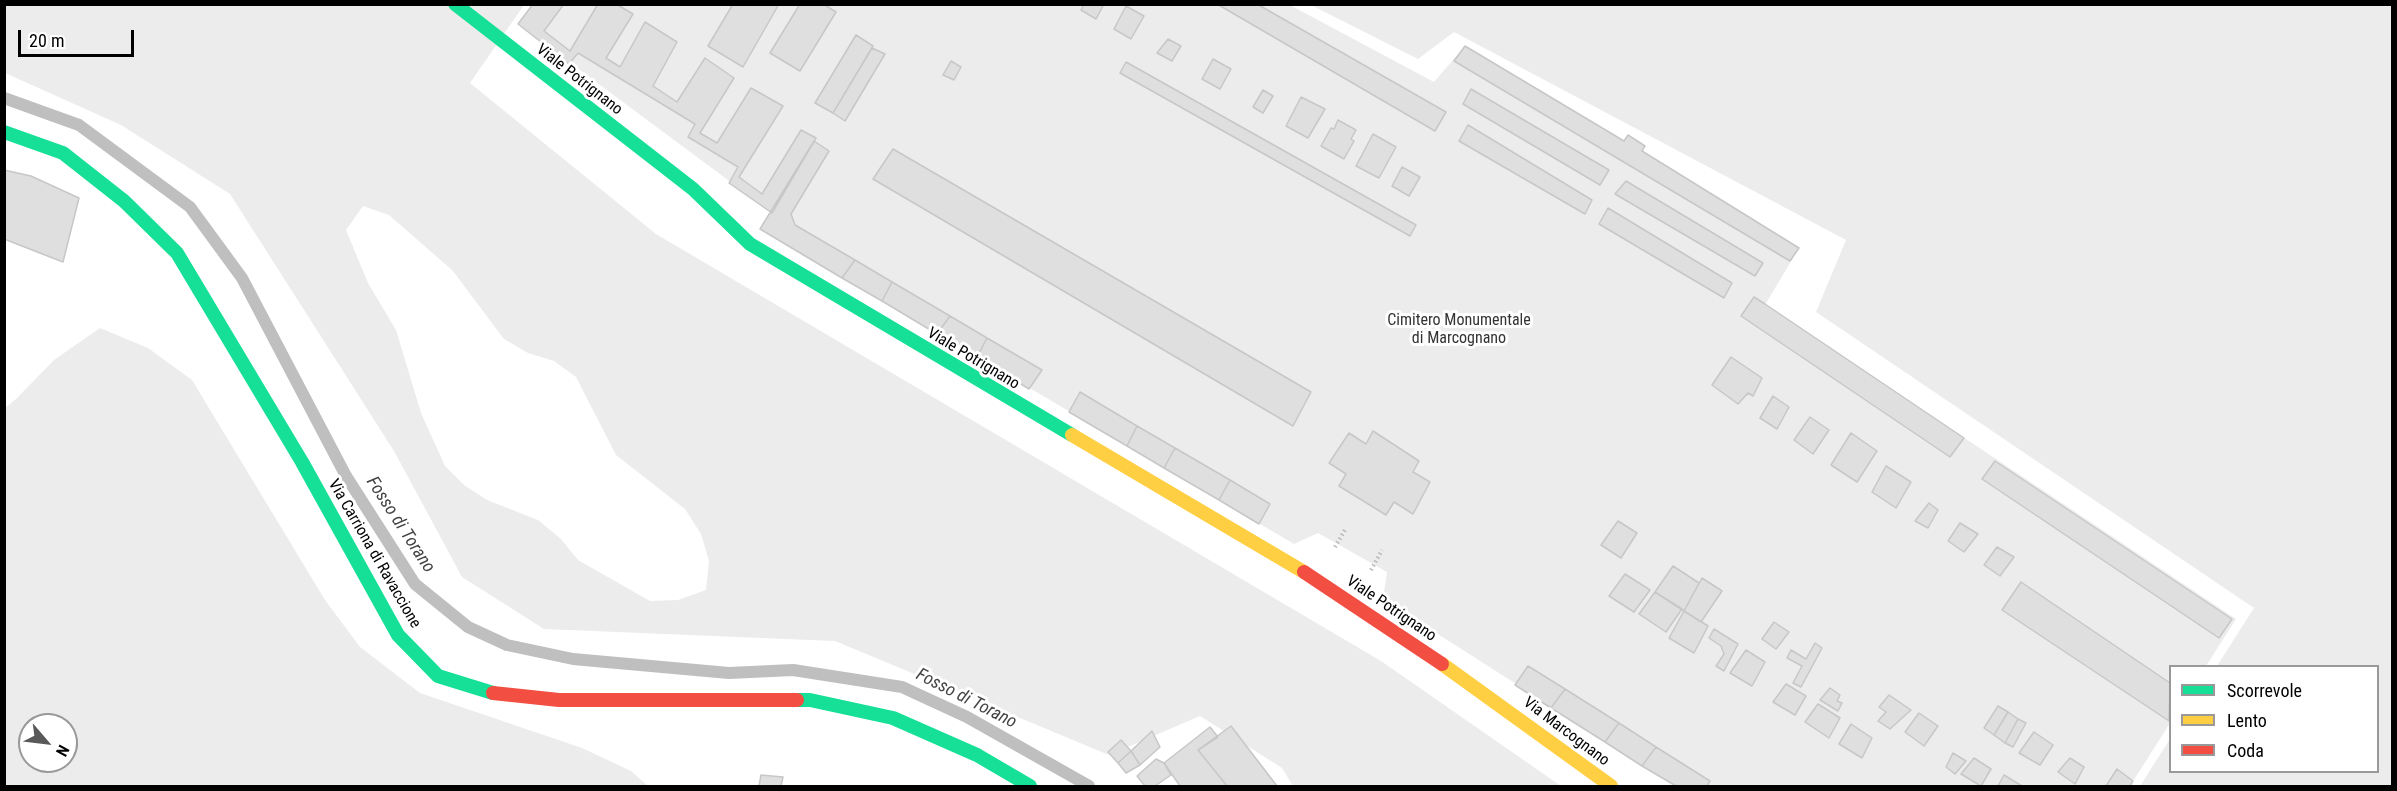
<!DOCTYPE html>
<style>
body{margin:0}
#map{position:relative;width:2397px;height:791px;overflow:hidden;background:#fff;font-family:"Roboto Condensed",sans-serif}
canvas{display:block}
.frame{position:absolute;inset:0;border:6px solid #000;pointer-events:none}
.legend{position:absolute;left:2169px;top:665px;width:210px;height:108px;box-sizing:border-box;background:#fff;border:2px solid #999;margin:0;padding:8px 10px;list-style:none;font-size:18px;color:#000}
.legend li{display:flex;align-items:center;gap:12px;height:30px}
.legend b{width:30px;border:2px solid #999}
.north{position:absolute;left:18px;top:713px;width:60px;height:60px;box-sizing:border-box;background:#fff;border:2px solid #999;border-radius:50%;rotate:118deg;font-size:16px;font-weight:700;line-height:24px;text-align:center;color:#000}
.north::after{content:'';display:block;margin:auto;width:21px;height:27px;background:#595959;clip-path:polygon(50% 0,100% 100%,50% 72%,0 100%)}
.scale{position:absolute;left:18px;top:30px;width:116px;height:27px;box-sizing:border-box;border:3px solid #000;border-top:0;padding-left:8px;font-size:18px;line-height:21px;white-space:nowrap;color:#000;-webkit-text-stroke:4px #fff;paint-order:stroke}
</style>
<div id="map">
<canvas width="2397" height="791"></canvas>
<div class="frame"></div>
<ul class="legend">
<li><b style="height:8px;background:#16e098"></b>Scorrevole</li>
<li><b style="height:8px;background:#ffcf43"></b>Lento</li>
<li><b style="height:8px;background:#f24e42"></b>Coda</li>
</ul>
<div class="north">N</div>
<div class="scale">20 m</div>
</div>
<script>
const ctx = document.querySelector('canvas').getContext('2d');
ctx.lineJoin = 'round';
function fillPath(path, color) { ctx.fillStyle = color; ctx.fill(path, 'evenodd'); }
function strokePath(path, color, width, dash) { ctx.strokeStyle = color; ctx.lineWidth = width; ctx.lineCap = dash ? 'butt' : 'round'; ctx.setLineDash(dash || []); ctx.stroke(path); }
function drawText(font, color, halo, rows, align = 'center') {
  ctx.font = font + ' "Roboto Condensed",sans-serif'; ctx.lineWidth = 6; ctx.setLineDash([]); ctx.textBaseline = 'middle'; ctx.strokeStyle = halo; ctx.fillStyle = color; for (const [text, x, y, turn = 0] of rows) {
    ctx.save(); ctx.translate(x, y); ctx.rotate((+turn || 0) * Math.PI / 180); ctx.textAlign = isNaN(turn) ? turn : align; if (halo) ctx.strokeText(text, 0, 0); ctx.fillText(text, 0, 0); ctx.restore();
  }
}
fillPath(new Path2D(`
 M533,4H1288L1434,82L1465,46L1799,248L1765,305L2236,619L2206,666H2170V723L2130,786H1676L1383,599L1387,572L1318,533L1294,544L760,229L771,212L518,24Z
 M5,5H524L470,83L656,234L1381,661L1561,786H1293L1282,768L1200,716L1109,755L835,641L544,629L462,577L394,451L230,194L121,125L5,73ZM363,206L389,215L453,271L504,339L528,353L554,361L576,377L616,455L685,509L701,534L709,561L706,590L678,600L650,601L578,560L560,538L538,520L487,500L464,485L445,466L421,413L396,330L368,283L346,230Z
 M1311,5H2392V786H2140L2170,739V772H2378V666H2217L2254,608L1816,312L1846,240L1454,32L1418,59Z
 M100,328L148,348L192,380L325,600L360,647L420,693L582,748L631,771L648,786H5V408L16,399L54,360ZM30,725H66V761H30Z`), '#ececec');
strokePath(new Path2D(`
 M4,98L79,125L190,207L242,278L346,476L415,584L468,627L507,645L573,659L729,673L793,670L902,687L967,717L1089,786`), '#bfbfbf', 12);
const building = new Path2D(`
 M533,4H564L544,31L570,51L598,4H616L633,14L606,58L620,67L645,22L677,42L653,86L677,102L705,58L734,78L700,133L717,143L751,88L783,106L739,177L762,194L801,130L816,138L772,213L729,183L738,167L688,137L695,124L578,53L569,64L518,24Z
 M733,4H779L743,67L708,46Z
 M800,4H823L836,12L800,71L770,53Z
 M1084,4H1104L1096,19L1081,10Z
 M1217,4H1257L1446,112L1435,131Z
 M1126,6L1144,16L1131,39L1114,29Z
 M856,35L873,46L833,113L815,103Z
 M1168,39L1181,46L1172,61L1157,53Z
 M1465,46L1624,141L1628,135L1645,146L1642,151L1799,248L1790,261L1454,61Z
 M872,48L885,54L845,121L833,113Z
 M1213,59L1231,69L1220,89L1202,79Z
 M951,61L961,67L954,80L943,75Z
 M1126,62L1416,225L1410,236L1120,73Z
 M1471,89L1609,170L1600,185L1463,104Z
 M1263,90L1273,96L1263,113L1253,107Z
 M1301,97L1325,109L1308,138L1286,126Z
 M1338,120L1356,130L1351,139L1354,141L1344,159L1321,146L1331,128L1334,129Z
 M1468,125L1592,200L1585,214L1459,141Z
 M1373,134L1396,147L1379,178L1356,166Z
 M814,141L829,151L791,214L795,225L855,260L842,278L760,229Z
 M893,149L1311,392L1293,426L873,179Z
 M1402,167L1420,177L1409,196L1392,186Z
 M4,170L31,176L79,198L63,262L4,239Z
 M1626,181L1763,263L1755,276L1615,194Z
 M1608,208L1732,283L1724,298L1599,224Z
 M855,260L892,282L882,301L842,278Z
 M892,282L950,316L937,334L882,301Z
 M1754,297L1765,304L1964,438L1950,457L1741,316Z
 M950,316L987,338L977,357L937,334Z
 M987,338L1042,370L1029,389L977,357Z
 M1731,357L1762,378L1753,396L1748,393L1738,404L1712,385Z
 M1080,392L1137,426L1127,446L1069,412Z
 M1773,396L1789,407L1777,429L1760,418Z
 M1810,417L1829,430L1813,454L1794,440Z
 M1137,426L1175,448L1164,468L1127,446Z
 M1373,431L1419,461L1413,472L1430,482L1413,514L1394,502L1386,515L1339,486L1346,474L1329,463L1349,433L1366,444Z
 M1851,433L1877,451L1857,482L1831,465Z
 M1175,448L1230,480L1219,500L1164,468Z
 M1995,461L2232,619L2219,638L1982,479Z
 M1886,466L1911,482L1896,508L1872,492Z
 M1230,480L1270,504L1259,524L1219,500Z
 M1929,503L1938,510L1928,528L1915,521Z
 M1618,521L1637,533L1621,558L1601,545Z
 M1960,523L1978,534L1964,552L1948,541Z
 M1997,547L2014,557L2000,576L1984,565Z
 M1673,566L1699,583L1684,611L1655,592Z
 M1625,574L1650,590L1634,612L1609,596Z
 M1702,578L1722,591L1701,622L1684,611Z
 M2021,582L2170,683L2169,721L2002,610Z
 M1655,592L1682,609L1666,632L1639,614Z
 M1684,611L1708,626L1694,653L1669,638Z
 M1774,622L1789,632L1776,649L1762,639Z
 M1714,629L1738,644L1724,671L1716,666L1724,654L1721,646L1709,638Z
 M1815,643L1822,648L1801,687L1793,683L1802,666L1787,658L1791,650L1806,659Z
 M1746,650L1765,662L1752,686L1730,673Z
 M1528,666L1565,689L1551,708L1515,685Z
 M1786,684L1806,696L1795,715L1773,702Z
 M1830,688L1840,695L1837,701L1842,703L1838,711L1820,700Z
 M1565,689L1619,723L1605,742L1551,708Z
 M1889,695L1911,710L1890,729L1878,721L1886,712L1879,707Z
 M1818,704L1840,718L1829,738L1805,722Z
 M1998,706L2008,712L1994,735L1984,728Z
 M2008,712L2018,719L2005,743L1994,735Z
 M1919,713L1938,726L1924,746L1905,732Z
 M2018,719L2026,723L2013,747L2005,743Z
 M1619,723L1656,747L1642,766L1605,742Z
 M1851,724L1872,738L1862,758L1839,744Z
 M1231,726L1277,786H1227L1198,750Z
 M1210,727L1218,737L1198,750L1227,786H1180L1164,763Z
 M1152,731L1160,747L1140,765L1131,751Z
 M2034,732L2053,745L2040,765L2019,753Z
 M1121,740L1131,751L1118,763L1108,752Z
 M1656,747L1710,781L1707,786H1676L1642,766Z
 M1131,751L1140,765L1126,773L1118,763Z
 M1953,753L1966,761L1955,774L1946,767Z
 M1974,758L1991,769L1981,786L1961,774Z
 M2070,758L2084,767L2075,784L2058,772Z
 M1156,759L1164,763L1171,775L1155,786H1145L1137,776Z
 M2117,769L2133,781L2130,786H2106Z
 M761,775L783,777L781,786H759Z
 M2004,775L2022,786H1998Z`);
fillPath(building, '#dfdfdf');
strokePath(building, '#c7c7c7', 1.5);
strokePath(new Path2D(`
 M1335,547L1346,528
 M1371,570L1382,550`), '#b9b9b9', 4, [1.5, 3]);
strokePath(new Path2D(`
 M455,4L693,189L750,244L1072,435
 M4,132L63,153L124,201L177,253L302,462L398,635L438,676L493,693
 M797,700H810L893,718L977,755L1030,786`), '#16e098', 14);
strokePath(new Path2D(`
 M1072,435L1304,572
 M1442,664L1611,786`), '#ffcf43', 14);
strokePath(new Path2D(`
 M1304,572L1442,664
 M493,693L559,700H797`), '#f24e42', 14);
drawText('16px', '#000', '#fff', [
 ["Viale Potrignano",579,80,38],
 ["Viale Potrignano",973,359,31],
 ["Via Carriona di Ravaccione",374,554,60],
 ["Viale Potrignano",1391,609,34],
 ["Via Marcognano",1566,732,37]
]);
drawText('16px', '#333', '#fff', [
 ["Cimitero Monumentale",1459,321],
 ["di Marcognano",1459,339]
]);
drawText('italic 18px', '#444', '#fff', [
 ["Fosso di Torano",400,525,57],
 ["Fosso di Torano",966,699,27]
]);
</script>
